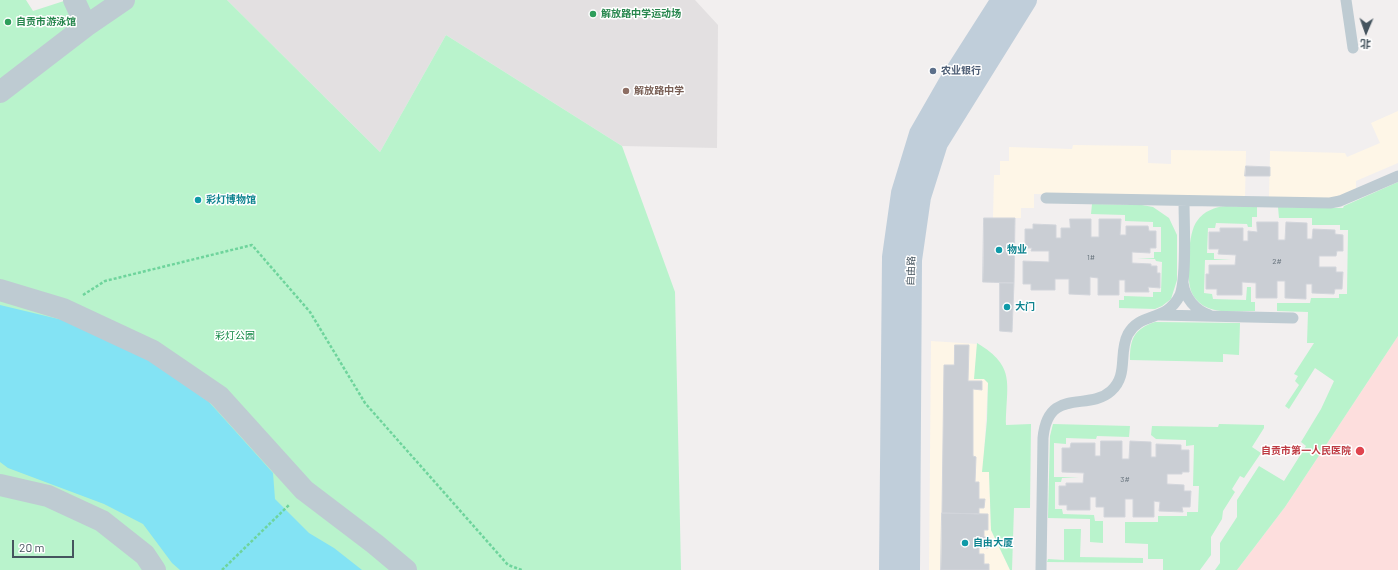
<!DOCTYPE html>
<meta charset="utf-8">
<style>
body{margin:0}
#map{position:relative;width:1398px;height:570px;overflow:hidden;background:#f2efef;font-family:Barlow,"Noto Sans SC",sans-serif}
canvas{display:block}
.north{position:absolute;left:1346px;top:12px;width:40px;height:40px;-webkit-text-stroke:3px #fff;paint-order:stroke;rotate:182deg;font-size:11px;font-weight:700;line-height:16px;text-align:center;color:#45545e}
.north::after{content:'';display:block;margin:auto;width:14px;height:18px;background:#45545e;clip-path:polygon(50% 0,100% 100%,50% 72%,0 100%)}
.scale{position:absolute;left:12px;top:540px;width:62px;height:18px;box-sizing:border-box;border:2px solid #45545e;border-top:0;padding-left:5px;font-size:12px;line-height:14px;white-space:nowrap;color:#45545e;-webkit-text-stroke:3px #fff;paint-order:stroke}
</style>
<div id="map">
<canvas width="1398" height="570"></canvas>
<div class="north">北</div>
<div class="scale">20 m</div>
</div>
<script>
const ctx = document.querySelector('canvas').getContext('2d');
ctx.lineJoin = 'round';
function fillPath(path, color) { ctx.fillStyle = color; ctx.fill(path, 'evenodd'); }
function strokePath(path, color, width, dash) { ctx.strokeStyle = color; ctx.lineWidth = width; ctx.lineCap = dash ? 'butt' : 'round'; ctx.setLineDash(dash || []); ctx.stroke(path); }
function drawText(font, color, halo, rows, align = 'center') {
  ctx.font = font + ' Barlow,"Noto Sans SC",sans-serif'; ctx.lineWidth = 3; ctx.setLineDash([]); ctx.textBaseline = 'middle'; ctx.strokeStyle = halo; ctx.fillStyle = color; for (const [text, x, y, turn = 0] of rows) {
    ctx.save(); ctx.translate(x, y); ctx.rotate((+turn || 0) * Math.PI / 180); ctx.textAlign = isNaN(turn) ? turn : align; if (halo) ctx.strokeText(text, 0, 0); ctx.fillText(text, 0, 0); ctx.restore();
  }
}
fillPath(new Path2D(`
 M1398,111V163L1356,181V199L1269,197L1270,151L1345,153L1347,157L1380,143L1371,123Z
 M1073,145L1148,146V163L1171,164V150L1246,151L1245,198L1034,194V208H1021V218H993L994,175H1000V161H1009V147L1072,149Z
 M931,341L977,344L975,379H984L988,382L983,472H989L991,530L1010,570H929Z`), '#fef6e7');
fillPath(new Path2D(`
 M227,0H695L718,25L717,148L622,146L446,35L380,152Z`), '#e3e0e1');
fillPath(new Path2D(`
 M1398,336V570H1237L1285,507Z`), '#fddedd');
fillPath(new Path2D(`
 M0,0H26L33,11L67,0H227L380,152L446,35L622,146L675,292L681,570H0Z
 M1398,182V336L1285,507L1237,570H1215L1220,563V543L1237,517V500L1259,466L1284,481L1306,446L1301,442L1321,409L1334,381L1315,368L1289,409L1285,406L1299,385L1295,381L1298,376L1294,374L1314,343H1307L1308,312L1277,311V303H1310L1311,298H1339V294H1347L1348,230H1340V225H1312V218H1279L1278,207L1343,208L1344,206Z
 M1092,204L1142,205L1153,207L1169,218L1177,235V280L1171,299L1162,306L1155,309L1119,308V300H1124V296L1153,297V292H1161L1162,262L1156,261L1155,259H1137L1154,258V252H1161V227H1153V222L1125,221V215L1091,214Z
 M1226,206L1257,207V217H1252V227H1248L1247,224L1216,223L1215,228H1208L1207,253H1214V259L1231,260H1205L1204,293L1212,294L1213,299L1246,300L1247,287H1251V302H1255V311C1239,311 1218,314 1204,306C1197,302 1191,294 1190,287C1187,273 1188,232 1197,221C1204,211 1215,207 1226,206Z
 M1155,322L1240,323L1239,355L1223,354V362L1130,360C1130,339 1134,329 1155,322Z
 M977,343C1017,367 1006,384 1006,425L1031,424L1030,508H1014L1012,570H1010L991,530L989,472H982L987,420L988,383L984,379H974Z
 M1053,424L1130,426L1129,437L1097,436L1096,439L1066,438V444L1054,443V477H1079L1062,478L1061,482H1055V509H1062L1063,514L1094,515L1095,521H1103V543L1090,542V519L1048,518L1050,436Z
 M1219,424L1264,425V428L1252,447L1261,453L1244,478L1240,476L1232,489L1235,492L1223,511L1222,519L1211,537V555L1200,570H1163V559H1148V544L1125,543V522H1158V516H1187V512H1198L1199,486H1193L1194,445L1186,446V440L1156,439L1151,435L1152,426L1218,427Z
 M1064,529H1081L1080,557L1143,558V563L1047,562L1048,559L1064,560Z`), '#b9f3cc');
fillPath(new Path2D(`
 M0,305L71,322L146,358L209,402L273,473L275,499L309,533L334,548L362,570H180L172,563L143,524L104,504L8,468L0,462Z`), '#83e3f4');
const building = new Path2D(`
 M1246,166L1270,167V176H1245Z
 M984,218H1015L1014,283L983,282Z
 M1070,219H1091V237H1099V219H1121L1120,235H1126V226H1148L1149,231H1156V248H1150V253L1132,252V263L1151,264V266H1157V273H1160V288L1148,287L1149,292H1125V280H1119V295H1098V278L1090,277V295L1069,294V279H1055V290H1031V284H1023V261L1049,262V251H1031L1032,248H1025V229H1033V224L1056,225V238H1061V228H1070Z
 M1257,222H1278V240H1285L1286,222L1307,223V239H1312L1313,229L1335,230V234L1343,235V251H1337L1336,256H1319V267H1336V272H1343L1342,289H1335L1334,294L1312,293V284H1306V299L1285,298V281H1277V298H1256V283L1242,282V295H1217V289H1206V274H1209V265H1235L1236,255L1218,254L1219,249H1209V232H1220V228H1243V241H1248V231L1257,232Z
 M1000,283H1014L1012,332L1000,331Z
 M955,345H969L968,381H982V390L973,389V456L976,457L975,482H979V499H985L984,508H979V514L942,513L944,365H954Z
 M1101,441H1122V459H1129L1130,441L1151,442V457H1156V444L1181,445V450H1189V472H1182V474H1167V484L1184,485V491H1191L1190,507H1182L1183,512L1159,511L1160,502L1154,501V517H1133V499H1125V517H1104V507H1096V497H1090V510H1067V505H1059V486H1066V483H1083L1084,473L1062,472V448H1070L1071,443H1095V456H1100Z
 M942,513L988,514V530H984V537H989L988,548H979V554H984V564H989V570H941Z`);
fillPath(building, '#caced4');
strokePath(building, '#d2d5db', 1);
strokePath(new Path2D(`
 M83,295L105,281L252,245L310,312L365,403L508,565L522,570
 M222,570L289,505`), '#6ed49c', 2.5, [3, 2]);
strokePath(new Path2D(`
 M1346,0L1353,48
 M1046,198L1330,203L1340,201L1398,176
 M1183,283C1185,298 1195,310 1209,315
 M1159,315L1293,318
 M1041,570L1043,438C1048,386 1088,412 1111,391C1129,375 1118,353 1128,334C1137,318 1152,319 1166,311C1172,307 1177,301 1180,295C1187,277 1184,223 1184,201`), '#becbd2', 11);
strokePath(new Path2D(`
 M74,0L86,26
 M0,92L86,26L124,0
 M0,290L63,309L153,351L219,396L304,490L375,544L406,570
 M0,485L48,496L102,521L145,555L155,570`), '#becbd2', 22);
strokePath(new Path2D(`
 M890,570L893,257L902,193L920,134L951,80L1002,0
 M909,570L911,260L920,197L937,143L1026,0`), '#c0ceda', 22);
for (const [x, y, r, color] of [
 [593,14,4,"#2e9e5b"],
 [8,22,4,"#2e9e5b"],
 [933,71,4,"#5c6f8a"],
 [626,91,4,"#8d6e63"],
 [198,200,4,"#0f9aa8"],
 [999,250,4,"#0f9aa8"],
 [1007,307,4,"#0f9aa8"],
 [1360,451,5,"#e0444e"],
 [965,543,4,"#0f9aa8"]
]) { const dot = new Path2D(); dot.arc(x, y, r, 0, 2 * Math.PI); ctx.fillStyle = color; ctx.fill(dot); strokePath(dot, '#fff', 1.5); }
drawText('8px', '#66727c', null, [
 ["1#",1091,257],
 ["2#",1277,261],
 ["3#",1125,479]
]);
drawText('bold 10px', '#27864d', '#fff', [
 ["解放路中学运动场",601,14],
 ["自贡市游泳馆",16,22]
], 'left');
drawText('bold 10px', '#4e5e75', '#fff', [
 ["农业银行",941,71]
], 'left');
drawText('bold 10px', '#785e54', '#fff', [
 ["解放路中学",634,91]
], 'left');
drawText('bold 10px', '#0d838f', '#fff', [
 ["彩灯博物馆",206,200],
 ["物业",1007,250],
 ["大门",1015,307],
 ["自由大厦",973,543]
], 'left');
drawText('10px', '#45545e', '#fff', [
 ["自由路",911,271,-88]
]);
drawText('10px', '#0f8743', '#fff', [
 ["彩灯公园",235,336]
]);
drawText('bold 10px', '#be3a42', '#fff', [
 ["自贡市第一人民医院",1351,451]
], 'right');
</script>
